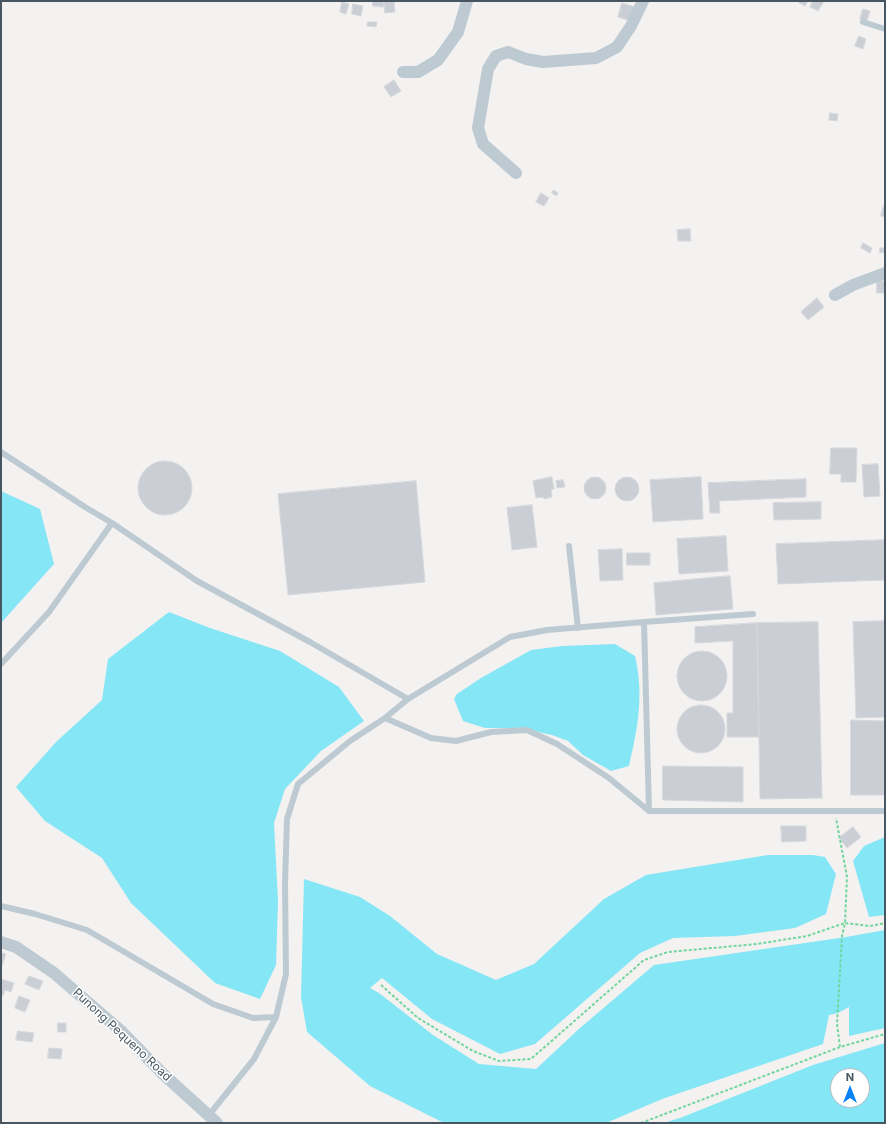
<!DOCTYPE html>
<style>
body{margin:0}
#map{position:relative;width:886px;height:1124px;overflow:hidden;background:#f4f1f1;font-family:Inter,sans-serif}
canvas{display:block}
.frame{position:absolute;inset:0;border:2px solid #475661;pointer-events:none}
.north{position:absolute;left:830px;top:1068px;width:40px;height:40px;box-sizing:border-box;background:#fff;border:1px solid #b5bbc0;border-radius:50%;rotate:0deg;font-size:11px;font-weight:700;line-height:16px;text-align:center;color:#475661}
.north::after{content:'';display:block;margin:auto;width:14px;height:18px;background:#0682f8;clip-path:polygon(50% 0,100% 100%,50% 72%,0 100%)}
</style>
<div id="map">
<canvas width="886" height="1124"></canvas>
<div class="frame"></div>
<div class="north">N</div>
</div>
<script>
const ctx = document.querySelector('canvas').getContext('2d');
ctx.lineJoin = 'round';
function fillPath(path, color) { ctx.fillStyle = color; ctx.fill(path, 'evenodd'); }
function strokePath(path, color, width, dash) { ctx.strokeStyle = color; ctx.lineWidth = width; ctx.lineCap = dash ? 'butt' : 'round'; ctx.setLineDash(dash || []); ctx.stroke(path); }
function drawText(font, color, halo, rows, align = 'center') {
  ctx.font = font + ' Inter,sans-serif'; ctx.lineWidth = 3; ctx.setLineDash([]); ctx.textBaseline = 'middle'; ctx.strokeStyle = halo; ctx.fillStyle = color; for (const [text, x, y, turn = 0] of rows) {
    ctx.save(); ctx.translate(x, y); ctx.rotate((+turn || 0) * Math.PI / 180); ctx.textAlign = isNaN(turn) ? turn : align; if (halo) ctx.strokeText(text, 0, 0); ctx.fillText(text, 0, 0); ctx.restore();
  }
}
fillPath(new Path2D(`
 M1,491L40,509L54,564L1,623Z
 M169,612L210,628L280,651L339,687L364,721L321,751L285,789L274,823L278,901L276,965L260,999L215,983L131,903L102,858L45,821L16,787L56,742L102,700L108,659Z
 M615,644L635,656C644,695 638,727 629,766L611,771L583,755L568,741L552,735L520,728H485L463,721L454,699L457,694L481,678L531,650L562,646Z
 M885,837V915L869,917L853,861L864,846Z
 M768,855H813L825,857L836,874L826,914L795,928L735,936L673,938L640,953L535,1044L500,1054L432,1019L382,978L370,988L379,993L433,1035L479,1064L536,1069L580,1028L654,965L846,937L885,930V1028L849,1036V1007L838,1013L829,1015L823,1044L662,1099L606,1123H444L370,1086L307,1032L301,997L304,879L360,897L390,916L437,954L496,980L534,964L604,899L646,875Z
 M885,1043V1123H663L680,1118L813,1065ZM838,1076H862V1100H838Z`), '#85e6f5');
const building = new Path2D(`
 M373,1H384L383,7L373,6Z
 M384,1H394L395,12L385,13Z
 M800,1H808L805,6L799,3Z
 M813,1H824L818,11L810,7Z
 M342,2L349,4L346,14L340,12Z
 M622,3L635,7L631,21L618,17Z
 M353,4L363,6L361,16L352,14Z
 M863,9L870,11L867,21L860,19Z
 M368,22H377L376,27L367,26Z
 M859,36L866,39L863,49L855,46Z
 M394,80L401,91L391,97L384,87Z
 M830,113L838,114L837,121L829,120Z
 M554,190L558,193L556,196L552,193Z
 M541,193L549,198L544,206L536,202Z
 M884,205H885V217L881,216Z
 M690,229L691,241H678L677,230Z
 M863,243L872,248L870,253L861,248Z
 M880,248H885V252L880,253Z
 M877,281H885V293H877Z
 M817,298L824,307L808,320L801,312Z
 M831,448H857L856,482H841V474H830Z
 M138 488a27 27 0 1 1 54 0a27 27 0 1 1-54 0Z
 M878,464L880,496L864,497L862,465Z
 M552,477L554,489L551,490L552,497L544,499L543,497L536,498L533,481Z
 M701,477L703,519L653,522L650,480Z
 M615 489a12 12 0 1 1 24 0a12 12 0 1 1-24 0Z
 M584 488a11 11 0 1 1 22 0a11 11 0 1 1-22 0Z
 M806,479V497L719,501L720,513H710L708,483Z
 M563,480L565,487L557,488L556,481Z
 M416,481L425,582L288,595L278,494Z
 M821,502V519L774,520L773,503Z
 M532,505L537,547L512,550L507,508Z
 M726,536L728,571L679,574L677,539Z
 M885,540V580L778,584L776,544Z
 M622,549L623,580L600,581L598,550Z
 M627,553H650V565H627Z
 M730,576L733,609L656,615L654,583Z
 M885,621V717L856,718L853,622Z
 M818,622L822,798L760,799L757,623Z
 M757,623L759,737H727V713H733V641L695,643V627Z
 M677 676a25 25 0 1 1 50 0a25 25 0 1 1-50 0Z
 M677 729a24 24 0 1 1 48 0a24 24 0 1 1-48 0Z
 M851,720L884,721V795H851Z
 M663,766L743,767V802L663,800Z
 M781,826H806V841L782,842Z
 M853,827L861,837L847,848L839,838Z
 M1,953L6,954L1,969Z
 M29,976L43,981L39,990L25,984Z
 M1,979L14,983L11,992L5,990L3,996L1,995Z
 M19,996L30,1000L25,1012L15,1008Z
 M58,1023H66V1032H58Z
 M18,1031L34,1033L32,1042L16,1040Z
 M49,1048L62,1049L61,1059L48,1058Z`);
fillPath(building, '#cbced4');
strokePath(building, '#d5d8dd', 1);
strokePath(new Path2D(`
 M381,985L418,1018L473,1051L499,1061L531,1059L644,960L668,952L757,944L807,936L845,923L847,877L836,818
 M840,1047L837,1024L842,936L845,923L870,926L885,923
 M641,1123L840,1047L885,1034`), '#70d69d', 2, [3, 2]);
strokePath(new Path2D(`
 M863,22L885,29
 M1,452L85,507L112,523L197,581L310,642L408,699L510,637L547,630L644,622L649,811H885
 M569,546L578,628
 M644,622L753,614
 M1,664L49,612L112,523
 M385,718L431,738L456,741L491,732L527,730L557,744L609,778L649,811
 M1,906L35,914L87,930L213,1004L253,1018L276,1017
 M209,1115L254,1059L276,1017L286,974L285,883L287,819L298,784L350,741L385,718L408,699`), '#becad2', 6);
strokePath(new Path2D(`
 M403,72H418L438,60L458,32L467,1
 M516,173L483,144L478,128L488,69L496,56L508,52L526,59L543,62L596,58L617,47L631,26L643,1
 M835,295L853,285L885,273
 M1,942L16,947L54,973L120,1030L163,1074L217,1123`), '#becad2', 12);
drawText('12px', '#475661', '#fff', [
 ["Punong Pequeno Road",122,1035,43]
]);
</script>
